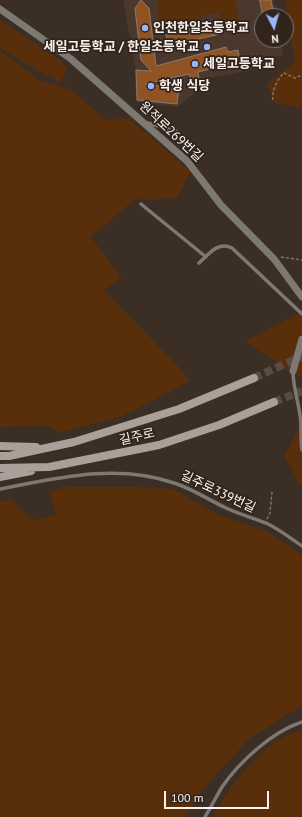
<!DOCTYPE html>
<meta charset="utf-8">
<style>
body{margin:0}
#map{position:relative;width:302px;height:817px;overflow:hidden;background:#3a2e25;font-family:"PT Sans",sans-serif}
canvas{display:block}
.north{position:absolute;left:254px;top:8px;width:40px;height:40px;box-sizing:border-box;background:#30241c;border:1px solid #817670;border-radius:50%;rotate:174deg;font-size:11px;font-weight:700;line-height:16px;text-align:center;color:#fbf2ed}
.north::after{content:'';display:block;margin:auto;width:14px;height:18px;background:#97b6fd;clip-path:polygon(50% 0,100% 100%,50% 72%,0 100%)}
.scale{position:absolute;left:164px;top:791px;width:105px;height:18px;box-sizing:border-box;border:2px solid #fbf2ed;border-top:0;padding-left:5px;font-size:12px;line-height:14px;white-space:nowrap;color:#fbf2ed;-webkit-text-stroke:3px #30241c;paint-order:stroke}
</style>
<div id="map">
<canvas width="302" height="817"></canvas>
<div class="north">N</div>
<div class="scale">100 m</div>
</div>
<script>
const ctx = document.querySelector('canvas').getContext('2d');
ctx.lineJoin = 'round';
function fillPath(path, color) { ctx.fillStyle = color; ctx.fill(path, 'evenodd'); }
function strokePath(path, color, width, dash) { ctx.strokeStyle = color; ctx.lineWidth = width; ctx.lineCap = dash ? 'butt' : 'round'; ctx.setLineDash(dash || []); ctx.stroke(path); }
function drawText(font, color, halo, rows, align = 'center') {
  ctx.font = font + ' "PT Sans","Noto Sans KR",sans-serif'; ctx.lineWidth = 3.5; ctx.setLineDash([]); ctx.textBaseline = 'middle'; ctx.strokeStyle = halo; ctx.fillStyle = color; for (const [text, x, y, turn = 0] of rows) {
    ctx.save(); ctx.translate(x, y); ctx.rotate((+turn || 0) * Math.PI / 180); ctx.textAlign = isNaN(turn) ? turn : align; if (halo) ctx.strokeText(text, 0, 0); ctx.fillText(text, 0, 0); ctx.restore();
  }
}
fillPath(new Path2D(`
 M123,0H274L277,16H262V40H281L283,55L267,60L268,67L208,78L195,93L177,107L136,102L135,66Z`), '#4a382c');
fillPath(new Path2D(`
 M158,0H236L239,22L221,25L218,12L159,29L157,2Z
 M285,0H302V108L275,103L267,84L295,62Z
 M0,20L60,60L68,68L60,83L52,77L45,75L0,48Z
 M0,51L41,81L70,89L106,120L128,118L191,172L177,197L153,200L135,199L91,237L121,278L104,290L177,365L190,381L123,416L59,433L48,426L0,427Z
 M302,312V379L245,341Z
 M301,425H302V488L284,456Z
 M65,487H139L173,489L219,515L266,531L302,555V706L250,738L211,780L185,817H0V502L11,499L32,520L56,515L50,492Z
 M302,729V817H212C228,790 248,762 274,743C282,737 293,733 302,729Z`), '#592f0b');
const building = new Path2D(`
 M141,0L149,8L156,66L226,47L228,52L238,50L240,62L198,72L199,78L191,80L189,74L145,84L179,88L177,104L137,100L136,70L151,71L141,60L135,9Z
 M260,0H271L274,16H263Z
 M217,22L220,34L168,46L166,35Z`);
fillPath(building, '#905323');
strokePath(building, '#897a71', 1);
strokePath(new Path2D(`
 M254,378L302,356
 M274,402L302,391`), '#574b43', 8, [8, 4]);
strokePath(new Path2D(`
 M273,100C271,92 278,78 284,73L295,78L302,75
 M281,257L302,260
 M267,519L270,513L272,492`), '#80756e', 1.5, [3, 2]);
strokePath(new Path2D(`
 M148,123L176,131
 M141,204L206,257
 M199,263C209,254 218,241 232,248L302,314
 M293,371C293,387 298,400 300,415C302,427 300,438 302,450
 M0,489C57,478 117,463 174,483C193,489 209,500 226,508C239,514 253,518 266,523C279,529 290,538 302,546
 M205,817C211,807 216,797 222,787C240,761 272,732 302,722`), '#7e7873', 3.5);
strokePath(new Path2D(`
 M0,9L71,59L187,161L221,205L274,259L302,297
 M293,371L302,339`), '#7e7873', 7);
strokePath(new Path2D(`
 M0,446L36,447
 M0,456H9L74,442L179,409L254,378
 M0,468L49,467L159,445L219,425L274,402
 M0,477L31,471`), '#aaa099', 8);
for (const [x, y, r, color] of [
 [145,28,4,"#97b6fd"],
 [207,47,4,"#97b6fd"],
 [195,64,4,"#97b6fd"],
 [151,86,4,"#97b6fd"]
]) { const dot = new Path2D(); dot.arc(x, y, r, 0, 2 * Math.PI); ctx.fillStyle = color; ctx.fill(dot); strokePath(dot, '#30241c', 1.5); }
drawText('bold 13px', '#fbf2ed', '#30241c', [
 ["인천한일초등학교",153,28],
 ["세일고등학교 / 한일초등학교",199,47,"right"],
 ["세일고등학교",203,64],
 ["학생 식당",159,86]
], 'left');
drawText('13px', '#fbf2ed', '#30241c', [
 ["원적로269번길",171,132,43],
 ["길주로",137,437,-13],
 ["길주로339번길",218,492,25]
]);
</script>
